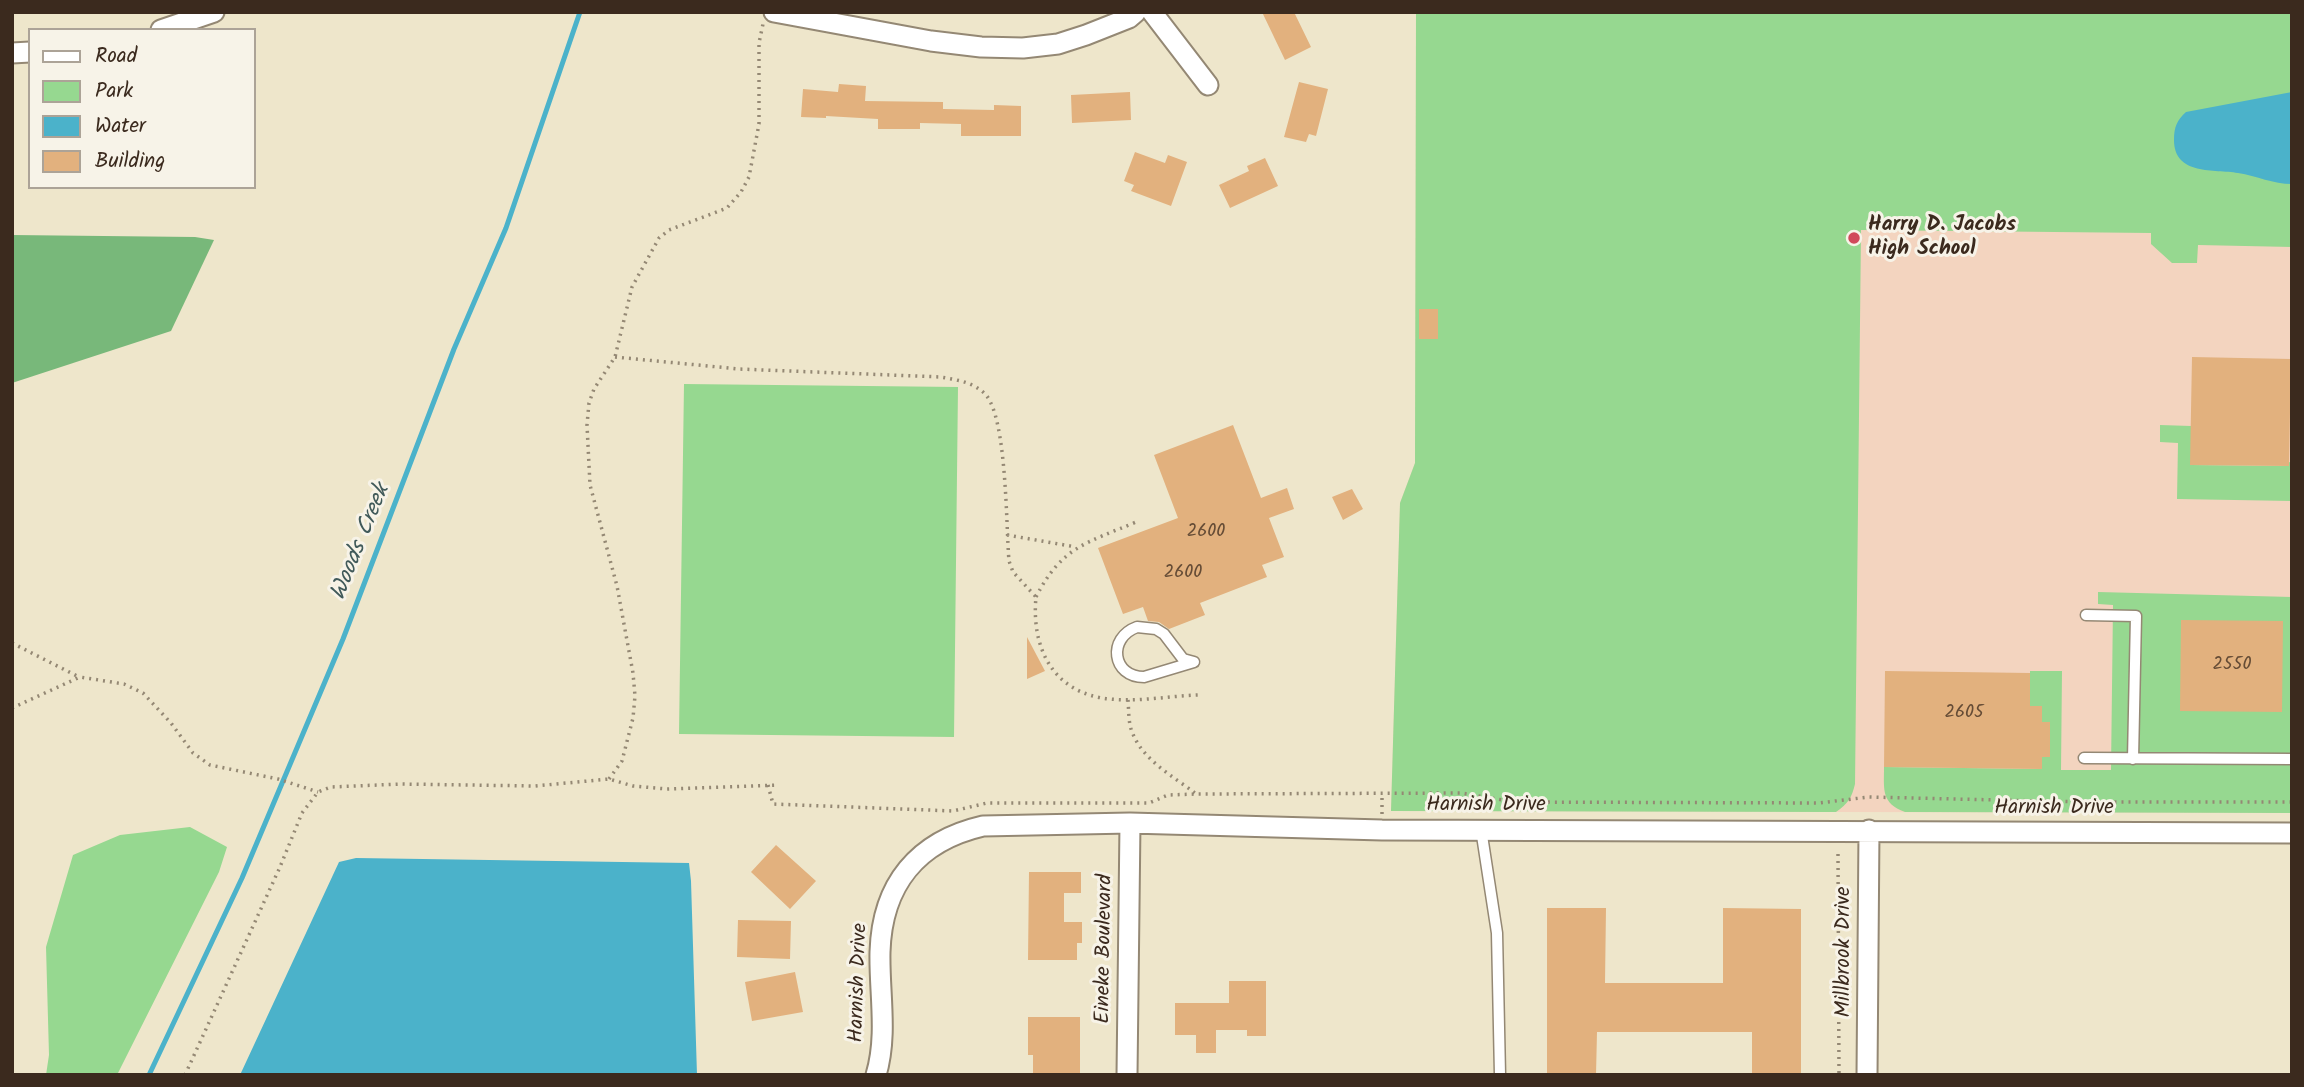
<!DOCTYPE html>
<style>
body{margin:0}
#map{position:relative;width:2304px;height:1087px;overflow:hidden;background:#eee6cb;font-family:Kalam,sans-serif}
canvas{display:block}
.frame{position:absolute;inset:0;border:14px solid #3b2a1e;pointer-events:none}
.legend{position:absolute;left:28px;top:28px;width:228px;height:161px;box-sizing:border-box;background:#f7f3e8;border:2px solid #aca397;margin:0;padding:9px 12px;list-style:none;font-size:21px;color:#3b2a1e}
.legend li{display:flex;align-items:center;gap:14px;height:35px}
.legend b{width:35px;border:2px solid #aca397}
</style>
<div id="map">
<canvas width="2304" height="1087"></canvas>
<div class="frame"></div>
<ul class="legend">
<li><b style="height:9px;background:#fff"></b>Road</li>
<li><b style="height:19px;background:#96d890"></b>Park</li>
<li><b style="height:19px;background:#4bb2ca"></b>Water</li>
<li><b style="height:19px;background:#e2b17e"></b>Building</li>
</ul>
</div>
<script>
const ctx = document.querySelector('canvas').getContext('2d');
ctx.lineJoin = 'round';
function fillPath(path, color) { ctx.fillStyle = color; ctx.fill(path, 'evenodd'); }
function strokePath(path, color, width, dash) { ctx.strokeStyle = color; ctx.lineWidth = width; ctx.lineCap = dash ? 'butt' : 'round'; ctx.setLineDash(dash || []); ctx.stroke(path); }
function drawText(font, color, halo, rows, align = 'center') {
  ctx.font = font + ' Kalam,sans-serif'; ctx.lineWidth = 6; ctx.setLineDash([]); ctx.textBaseline = 'middle'; ctx.strokeStyle = halo; ctx.fillStyle = color; for (const [text, x, y, turn = 0] of rows) {
    ctx.save(); ctx.translate(x, y); ctx.rotate((+turn || 0) * Math.PI / 180); ctx.textAlign = isNaN(turn) ? turn : align; if (halo) ctx.strokeText(text, 0, 0); ctx.fillText(text, 0, 0); ctx.restore();
  }
}
fillPath(new Path2D(`
 M1416,12H2292V813L1391,811L1400,503L1415,463Z`), '#f3d4bf');
fillPath(new Path2D(`
 M1416,12H2292V247L2198,245L2197,263H2172L2151,244V233L1861,230L1855,784C1852,797 1848,804 1836,812L1391,811L1400,503L1415,463Z
 M684,384L958,387L954,737L679,734Z
 M2160,425L2191,426V465L2288,466L2289,462L2292,463V501L2177,499L2178,443L2160,442Z
 M2098,592L2292,597V813L1905,812C1881,803 1884,790 1884,767L2042,769V757H2050L2042,722V706H2030V671H2062L2061,770H2111L2113,605L2098,604Z
 M190,827L227,847L219,872L117,1075H46L49,1055L46,947L73,855L120,835Z`), '#96d890');
fillPath(new Path2D(`
 M12,235L195,237L214,240L171,331L12,383Z`), '#78b87a');
fillPath(new Path2D(`
 M2292,92V184C2273,184 2257,176 2238,173C2215,169 2174,176 2174,140C2174,127 2177,120 2186,112Z
 M356,858L689,863L691,881L697,1075H240L339,862Z`), '#4bb2ca');
strokePath(new Path2D(`
 M149,1075L242,878L343,639L454,349L506,228L580,12`), '#4bb2ca', 5);
fillPath(new Path2D(`
 M1262,12H1294L1311,47L1285,60Z
 M1299,82L1328,89L1316,136L1309,134L1306,142L1284,137Z
 M839,84L866,86L865,101L943,102V109L994,110V105L1021,106V136H961V124L920,123V129H878V119L826,116V118L801,117L803,89L838,92Z
 M1130,92L1131,120L1072,123L1071,95Z
 M1135,152L1165,163L1168,155L1187,162L1171,206L1131,191L1134,185L1124,181Z
 M1265,158L1278,186L1230,208L1219,185L1249,171L1247,166Z
 M1419,309H1438V339H1419Z
 M2192,357L2291,359L2289,466L2190,465Z
 M1233,425L1261,498L1287,488L1294,509L1269,518L1284,557L1262,565L1267,577L1200,603L1205,615L1169,629L1159,622L1148,621L1143,607L1123,614L1098,548L1178,518L1154,455Z
 M1352,489L1363,509L1343,520L1332,497Z
 M2181,620L2283,621L2282,712L2180,711Z
 M1027,637L1045,671L1027,679Z
 M1885,671L2030,673V706H2042V722H2050V757H2042V769L1884,767Z
 M776,845L816,881L790,909L751,872Z
 M1029,872H1081V893H1064V922H1082V943H1077V960H1028Z
 M1547,908H1606L1605,983H1723V908L1801,909V1075H1752V1032H1597L1596,1075H1547Z
 M738,920L791,921L790,959L737,957Z
 M795,972L803,1012L752,1021L745,982Z
 M1229,981H1266V1036H1247V1030H1216V1053H1196V1035H1175V1003H1229Z
 M1028,1017H1080V1075H1033V1055H1028Z`), '#e2b17e');
const lane = new Path2D(`
 M2086,615L2136,616L2133,759
 M1137,627L1156,629L1164,634L1183,659L1194,662L1144,677C1112,677 1107,638 1137,627Z
 M2084,758L2292,759
 M1481,829L1497,933L1500,1075`);
const street = new Path2D(`
 M774,12L931,41L981,47L1023,48L1058,44L1086,35L1129,18L1136,12
 M1152,12L1208,85
 M161,30L214,12
 M12,53L30,52
 M876,1075C888,1035 879,992 880,952C882,884 918,841 983,826L1130,823L1382,830L2292,833
 M1127,1075L1130,823
 M1867,1075L1869,830`);
strokePath(lane, '#948874', 13);
strokePath(street, '#948874', 23);
strokePath(new Path2D(`
 M615,357L739,369L941,377C957,380 974,382 986,395C1007,420 1006,526 1009,561L1013,572L1036,597C1031,649 1054,694 1110,699C1139,702 1169,696 1198,695
 M1007,535L1076,547
 M1036,597C1062,546 1087,543 1136,522
 M12,643L79,677
 M1128,700C1129,711 1128,724 1133,734C1143,760 1174,777 1195,793
 M12,708L80,677L124,684L143,693L171,723L193,753L210,765L278,779L318,792
 M609,779L622,761L633,718L635,696L633,673L617,586L590,485L587,425L589,403L594,389L615,357L632,287L659,238L669,230L727,208L741,192L749,177L759,124V43L763,24
 M768,785L773,804L953,811L987,803H1149L1168,795L1196,794L1461,793L1515,802L1819,803L1869,797L2084,802H2292
 M1382,814V795
 M1838,854L1839,1075
 M185,1075L280,867L302,813L318,792L331,787L401,784L535,786L609,779L633,786L667,789L779,785`), '#948874', 3.5, [2, 5]);
strokePath(lane, '#fff', 10);
strokePath(street, '#fff', 19);
for (const [x, y, r, color] of [
 [1854,238,7,"#d1495b"]
]) { const dot = new Path2D(); dot.arc(x, y, r, 0, 2 * Math.PI); ctx.fillStyle = color; ctx.fill(dot); strokePath(dot, '#f7f3e8', 2.5); }
drawText('18px', '#654c36', null, [
 ["2600",1206,533],
 ["2600",1183,574],
 ["2550",2232,666],
 ["2605",1964,714]
]);
drawText('bold 21px', '#3b2a1e', '#f7f3e8', [
 ["Harry D. Jacobs",1868,226],
 ["High School",1868,250]
], 'left');
drawText('21px', '#3b2a1e', '#f7f3e8', [
 ["Harnish Drive",1486,806],
 ["Harnish Drive",2054,809],
 ["Eineke Boulevard",1106,949,-89],
 ["Millbrook Drive",1845,952,-90],
 ["Harnish Drive",860,983,-88]
]);
drawText('italic 23px', '#415a5a', '#f7f3e8', [
 ["Woods Creek",362,543,-68]
]);
</script>
